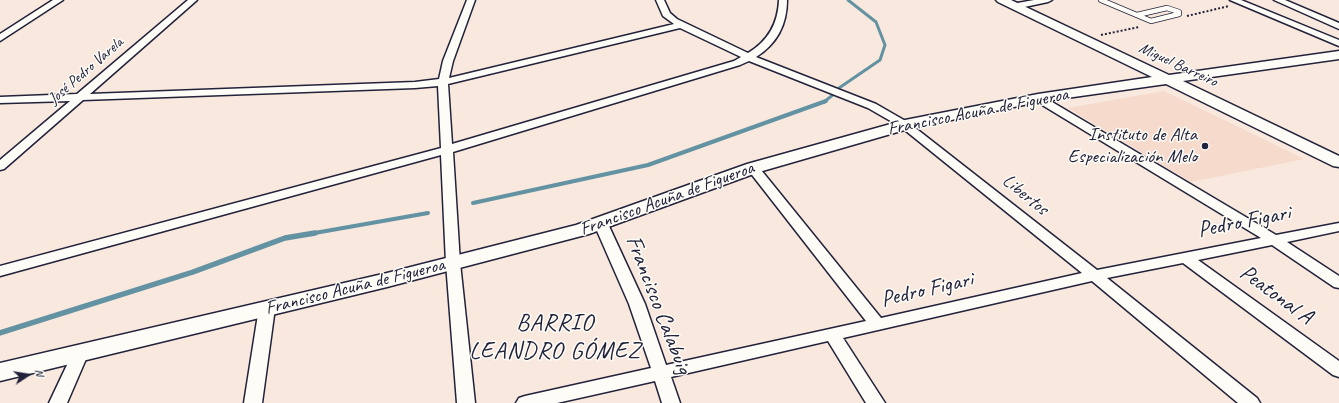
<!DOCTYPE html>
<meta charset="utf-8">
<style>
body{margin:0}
#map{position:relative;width:1339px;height:403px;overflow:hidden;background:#f9e8de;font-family:Caveat,sans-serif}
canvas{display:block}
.north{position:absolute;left:8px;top:355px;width:40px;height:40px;-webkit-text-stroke:3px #fdfcf7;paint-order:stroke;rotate:78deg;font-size:11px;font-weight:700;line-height:16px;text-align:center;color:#22223b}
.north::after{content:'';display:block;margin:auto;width:14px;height:18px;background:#22223b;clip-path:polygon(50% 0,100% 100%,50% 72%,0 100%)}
</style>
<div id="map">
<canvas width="1339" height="403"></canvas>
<div class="north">N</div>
</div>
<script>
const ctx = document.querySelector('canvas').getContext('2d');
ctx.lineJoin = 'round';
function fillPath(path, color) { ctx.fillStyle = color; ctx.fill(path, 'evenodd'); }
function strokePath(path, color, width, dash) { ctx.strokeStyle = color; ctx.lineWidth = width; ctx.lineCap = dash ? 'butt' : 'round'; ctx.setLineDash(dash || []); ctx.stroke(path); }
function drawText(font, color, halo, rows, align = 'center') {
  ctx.font = font + ' Caveat,sans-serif'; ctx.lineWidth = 3; ctx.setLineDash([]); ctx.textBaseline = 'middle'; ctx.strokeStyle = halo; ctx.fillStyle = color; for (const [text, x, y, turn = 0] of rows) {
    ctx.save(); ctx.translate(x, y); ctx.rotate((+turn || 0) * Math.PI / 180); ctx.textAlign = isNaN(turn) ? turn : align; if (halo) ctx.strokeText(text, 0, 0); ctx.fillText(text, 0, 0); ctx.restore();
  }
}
fillPath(new Path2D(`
 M1164,91L1251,133L1304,159L1191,182L1068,108Z`), '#f6dacc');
strokePath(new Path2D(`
 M839,88L880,60L885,45L876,22L848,0
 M824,102L834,94`), '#6393a3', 3);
strokePath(new Path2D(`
 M473,203L648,165L826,101
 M309,234L428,213`), '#6393a3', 4);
strokePath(new Path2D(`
 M0,333L193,272L285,238L315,233`), '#6393a3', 5.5);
const lane = new Path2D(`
 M1101,0L1151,21L1179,14V12L1167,8L1137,15`);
const street = new Path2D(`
 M53,0H63L0,41V34Z
 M188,0H197L90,94L415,82L439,79L443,61L467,0H475L453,61L449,78L674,24L663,16L656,0H664L670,13L677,19L748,53C768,41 778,24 779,0H787C787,24 777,44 756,57L876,104L909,123L1097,270L1261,238L1034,100L1033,98L1034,96H1042L1276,235L1339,223V231L1287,242L1339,276V288L1334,287L1272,245L1198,260L1339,361V377L1333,375L1183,263L1107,278L1257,398L1260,403H1238L1092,281L843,338L885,403H866L828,341L671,377L680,403H662L655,381L557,403H516L519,398L525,396L651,368L629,304L594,224L596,221L601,220L606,221L608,224L645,304L666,365L866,321L749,171L747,168L749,165H757L881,318L1082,273L901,127L868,108L749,61L740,65L453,152L460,263L475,403H457L446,263L441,155L0,276V266L441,148L438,86L415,88L83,100L4,169L0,170V160L70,101L0,103V97L77,94ZM680,28L741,57L734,61L452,144L448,84Z
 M1034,0H1052L1048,2L1015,9L1011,6L1012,4Z
 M1230,0H1241L1339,40V46Z
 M1274,0H1285L1339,23V29Z
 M267,302L272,304L275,308L262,403H244L259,308L262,304Z
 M81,346L87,348L89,352L67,403H49L75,348Z`);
const secondary = new Path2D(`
 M996,0H1011L1169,75L1339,51V59L1183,81L1339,156V167L1333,166L1166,84L1038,102L908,129L759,172L589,234L387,287L0,381V363L387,273L576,225L747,164L905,120L1038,94L1152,77L998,2Z`);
strokePath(lane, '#22223b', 6);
strokePath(street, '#22223b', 3);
strokePath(secondary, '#22223b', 3);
strokePath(new Path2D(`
 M1187,16L1229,6
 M1101,35L1139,27`), '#22223b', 2, [2, 2]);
strokePath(lane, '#fdfcf7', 4.5);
fillPath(street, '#fdfcf7');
fillPath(secondary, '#fdfcf7');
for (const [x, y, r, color] of [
 [1205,146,4,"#22223b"]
]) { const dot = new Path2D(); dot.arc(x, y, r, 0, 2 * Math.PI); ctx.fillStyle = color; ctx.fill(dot); strokePath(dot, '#fdfcf7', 1.5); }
drawText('16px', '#22223b', '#fdfcf7', [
 ["Miguel Barreiro",1178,65,25],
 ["José Pedro Varela",86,71,-41]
]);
drawText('19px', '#22223b', '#fdfcf7', [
 ["Francisco Acuña de Figueroa",978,112,-11],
 ["Libertos",1025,195,39],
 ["Francisco Acuña de Figueroa",667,199,-20],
 ["Francisco Acuña de Figueroa",355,287,-14]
]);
drawText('19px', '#22223b', '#fdfcf7', [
 ["Instituto de Alta",1197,135],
 ["Especialización Melo",1197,157]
], 'right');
drawText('23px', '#22223b', '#fdfcf7', [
 ["Pedro Figari",1244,222,-11],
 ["Pedro Figari",927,290,-13],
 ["Peatonal A",1276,295,36],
 ["Francisco Calabuig",658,305,69]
]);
ctx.letterSpacing = '1px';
drawText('24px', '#22223b', '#fdfcf7', [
 ["BARRIO",555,324],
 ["LEANDRO GÓMEZ",555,352]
]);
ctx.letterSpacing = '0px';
</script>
